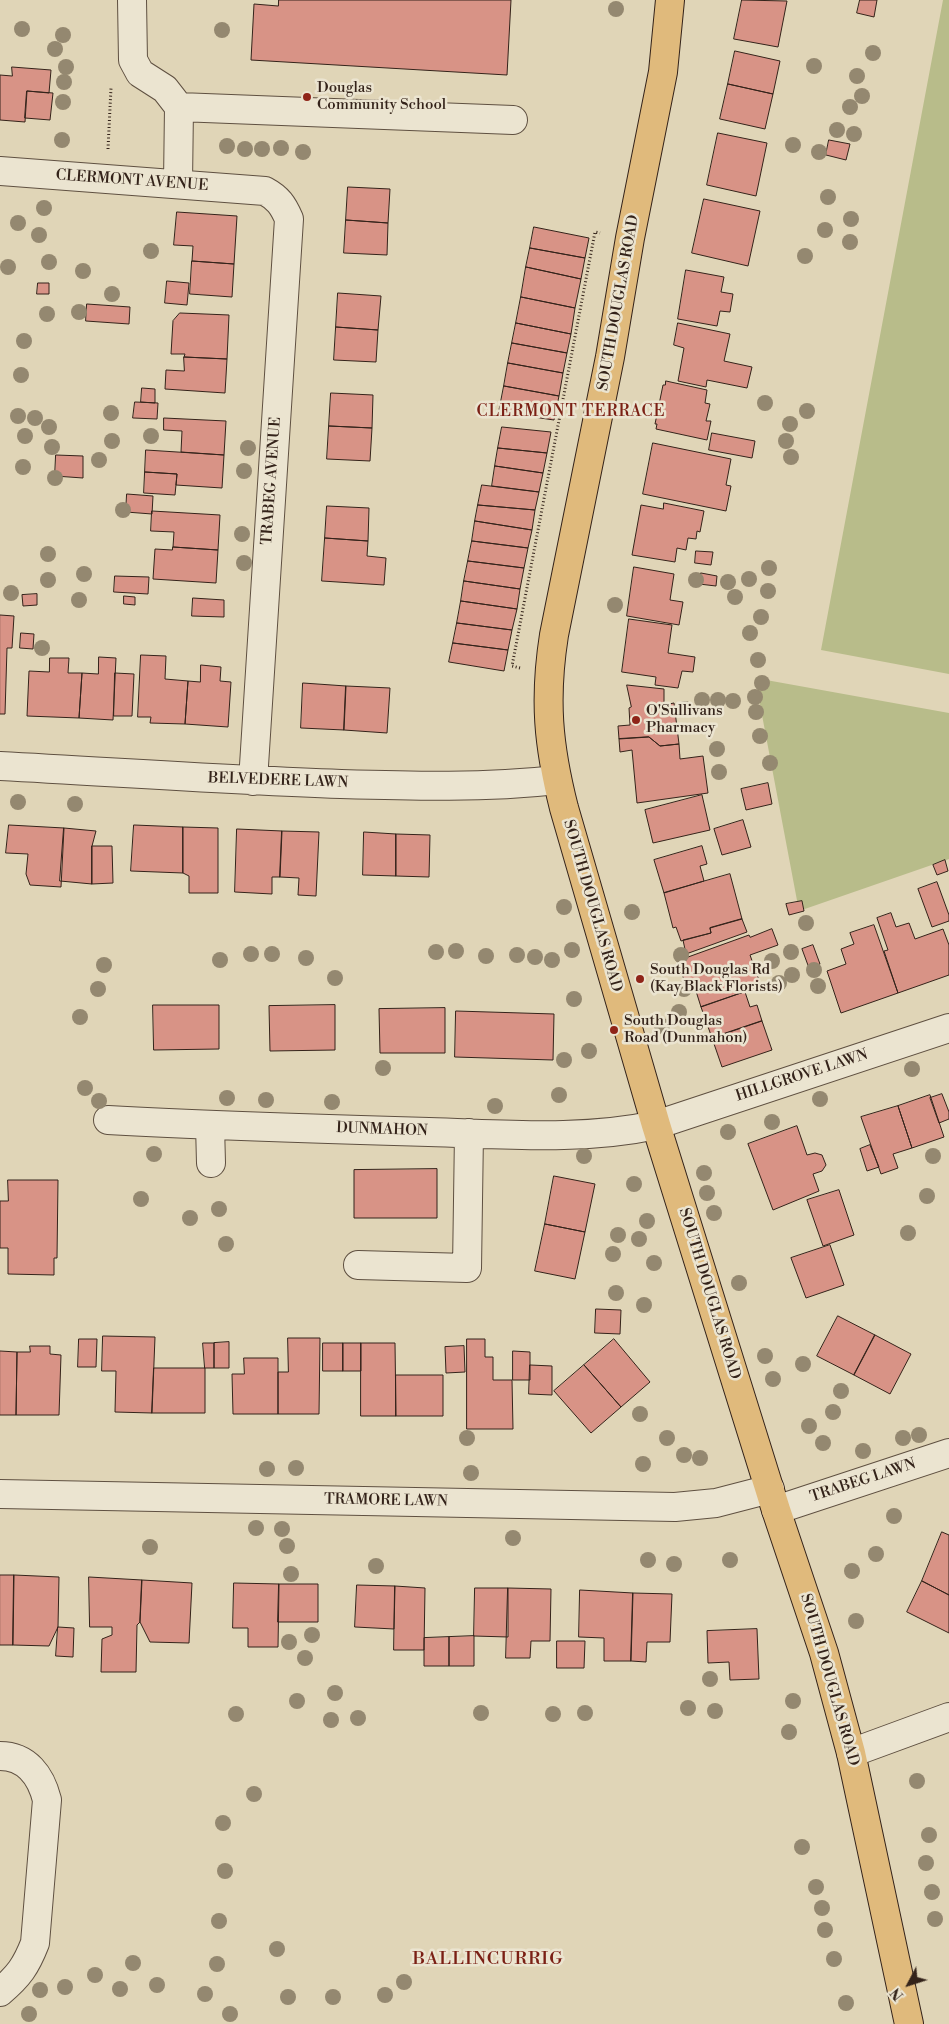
<!DOCTYPE html>
<style>
body{margin:0}
#map{position:relative;width:949px;height:2024px;overflow:hidden;background:#e0d5b7;font-family:"Libre Bodoni",serif}
canvas{display:block}
.north{position:absolute;left:884px;top:1959px;width:50px;height:50px;-webkit-text-stroke:4px #ebe4d0;paint-order:stroke;rotate:230deg;font-size:14px;font-weight:700;line-height:20px;text-align:center;color:#34231a}
.north::after{content:'';display:block;margin:auto;width:18px;height:22px;background:#34231a;clip-path:polygon(50% 0,100% 100%,50% 72%,0 100%)}
</style>
<div id="map">
<canvas width="949" height="2024"></canvas>
<div class="north">N</div>
</div>
<script>
const ctx = document.querySelector('canvas').getContext('2d');
ctx.lineJoin = 'round';
function fillPath(path, color) { ctx.fillStyle = color; ctx.fill(path, 'evenodd'); }
function strokePath(path, color, width, dash) { ctx.strokeStyle = color; ctx.lineWidth = width; ctx.lineCap = dash ? 'butt' : 'round'; ctx.setLineDash(dash || []); ctx.stroke(path); }
function drawText(font, color, halo, rows, align = 'center') {
  ctx.font = font + ' "Libre Bodoni",serif'; ctx.lineWidth = 5; ctx.setLineDash([]); ctx.textBaseline = 'middle'; ctx.strokeStyle = halo; ctx.fillStyle = color; for (const [text, x, y, turn = 0] of rows) {
    ctx.save(); ctx.translate(x, y); ctx.rotate((+turn || 0) * Math.PI / 180); ctx.textAlign = isNaN(turn) ? turn : align; if (halo) ctx.strokeText(text, 0, 0); ctx.fillText(text, 0, 0); ctx.restore();
  }
}
fillPath(new Path2D(`
 M943,0H949V674L821,650Z
 M755,678L949,713V859L799,911Z`), '#b8bc8a');
const building = new Path2D(`
 M279,0H511L507,75L251,60L254,4L278,6Z
 M742,0L787,1L778,47L734,39Z
 M860,0H877L874,17L857,13Z
 M735,51L780,61L773,94L728,84Z
 M12,67L51,70L49,93L27,91L25,122L0,120V75L12,76Z
 M728,84L773,94L765,129L720,119Z
 M27,91L53,93L50,120L25,118Z
 M718,133L767,143L756,196L707,185Z
 M829,140L850,144L846,160L826,155Z
 M348,187L390,189L388,223L346,220Z
 M704,199L760,211L748,266L692,253Z
 M177,212L237,216L234,264L192,261L193,246L174,245Z
 M346,220L388,223L387,255L344,253Z
 M534,227L589,238L585,258L530,248Z
 M530,248L585,258L581,279L526,267Z
 M192,261L234,264L232,297L190,294Z
 M526,267L581,279L575,308L521,297Z
 M686,270L724,277L721,292L733,294L730,312L720,311L717,326L678,319Z
 M167,281L189,283L187,305L165,303Z
 M38,283H49V294H37Z
 M338,293L381,296L378,330L336,327Z
 M521,297L575,308L571,334L516,323Z
 M87,304L130,307L129,324L86,321Z
 M180,313L229,315L227,359L184,357L185,354H171L173,321Z
 M516,323L571,334L567,353L512,343Z
 M678,323L730,334L724,361L752,367L747,388L707,380L706,387L678,381L684,348L674,345Z
 M336,327L378,330L376,362L334,360Z
 M512,343L567,353L563,373L508,363Z
 M184,357L227,359L225,393L165,389L166,370L184,371Z
 M508,363L563,373L559,396L504,386Z
 M666,381L707,390L705,403L710,404L706,421H711L707,440L656,429L657,424H655L663,385H665Z
 M504,386L559,396L554,420L499,412Z
 M142,388L155,389V403L141,402Z
 M331,393L373,395L372,428L329,426Z
 M135,402L158,403L157,419L133,418Z
 M164,418L226,421L224,455L181,452L182,431L164,430Z
 M329,426L372,428L370,461L327,459Z
 M502,427L551,432L547,453L498,448Z
 M712,433L755,441L752,458L709,450Z
 M653,443L731,459L726,485L731,486L726,511L643,494Z
 M498,448L547,453L543,473L495,466Z
 M146,450L224,455L222,488L176,485L177,474L145,472Z
 M56,455L83,456V478L55,476Z
 M495,466L543,473L539,492L492,486Z
 M145,472L177,474L175,495L144,493Z
 M482,485L539,492L535,510L478,505Z
 M127,494L153,496L152,514L126,512Z
 M664,503L704,511L700,532L697,531L696,539L688,538L686,550L677,548L675,562L632,555L641,505L663,509Z
 M478,505L535,510L532,530L475,521Z
 M327,506L369,508L368,541L325,538Z
 M152,511L220,515L218,550L173,547L174,532L151,531Z
 M475,521L532,530L528,548L472,541Z
 M325,538L368,541L367,556L386,558L384,585L322,581Z
 M472,541L528,548L524,568L468,561Z
 M173,547L218,550L216,583L153,579L155,549L172,550Z
 M696,551L713,552L711,565L695,563Z
 M468,561L524,568L520,589L464,581Z
 M634,567L674,574L670,600L683,602L679,625L627,616Z
 M701,573L717,576L716,586L699,584Z
 M115,576L149,577L148,594L114,592Z
 M464,581L520,589L517,609L461,601Z
 M37,594V605L23,606L22,595Z
 M124,596L135,597V605L124,604Z
 M193,598L224,600V617L192,616Z
 M461,601L517,609L512,630L457,623Z
 M0,615L14,616L12,648H7L5,714H0Z
 M629,619L672,625L668,653L695,657L693,672L682,671L678,688L655,685L656,677L622,672Z
 M457,623L512,630L508,650L453,643Z
 M21,633L34,634L33,649L20,648Z
 M453,643L508,650L504,671L449,662Z
 M141,655L166,656L165,679L188,681L185,724L150,723L151,717H138Z
 M99,657L116,658L113,720L79,718L82,673L98,674Z
 M50,658H69L68,673H82L79,718L27,716L29,671L49,672Z
 M201,665L221,667L220,681L231,682L228,727L185,724L188,681L200,682Z
 M115,673L134,674L132,716H114Z
 M303,683L346,686L344,730L301,728Z
 M627,685L664,689V705L674,703L679,744L660,746L649,737L619,739L618,726L630,725L629,708L631,707Z
 M346,686L390,688L387,733L344,730Z
 M649,737L660,746L679,744L680,759L703,756L708,793L637,803L632,750L620,752L619,739Z
 M768,783L772,804L746,810L741,789Z
 M702,795L710,830L653,843L645,810Z
 M743,820L751,847L722,855L714,829Z
 M9,825L64,828L61,887L30,885L26,874L28,854L6,853Z
 M134,825L183,827V873L131,871Z
 M183,827L218,828V893H189V876L183,873Z
 M64,828L96,831L92,846V884L60,881Z
 M237,829L282,831L280,877H272V894L235,892Z
 M282,831L319,832L316,896L298,895L299,878L280,877Z
 M364,832L396,834V876L363,875Z
 M396,834L430,835L429,877L396,876Z
 M92,846H112L113,883L92,884Z
 M702,846L707,864L700,866L704,881L664,893L654,860Z
 M945,860L948,871L937,875L933,865Z
 M730,874L742,919L710,928L711,933L681,941L676,927L673,928L664,893Z
 M937,882L949,915V921L932,927L918,889Z
 M802,901L804,911L789,915L786,904Z
 M891,913L896,927L909,923L915,939L943,929L949,945V975L898,993L884,951L888,950L877,918Z
 M742,919L747,932L686,954L683,940L711,933L710,928Z
 M874,925L898,993L841,1013L827,971L846,964L841,949L854,944L850,933Z
 M772,929L778,945L750,955L761,986L701,1007L695,988L688,990L677,961L749,935L750,937Z
 M813,945L820,964L809,968L802,949Z
 M745,992L750,1007L757,1005L762,1021L712,1038L701,1007Z
 M153,1005H219V1049L154,1050Z
 M335,1005V1050L270,1051L269,1006Z
 M445,1008V1053H380L379,1009Z
 M456,1011L554,1014L553,1060L455,1057Z
 M762,1021L772,1050L722,1067L712,1038Z
 M942,1094L949,1112V1119L939,1123L930,1098Z
 M930,1095L944,1137L912,1148L898,1106Z
 M898,1106L912,1148L893,1154L898,1168L881,1174L861,1117Z
 M797,1126L807,1155L815,1153L822,1155L826,1165L822,1171L813,1174L819,1191L773,1210L748,1144Z
 M870,1145L879,1167L867,1171L860,1149Z
 M437,1169V1218H354V1170Z
 M554,1176L595,1184L585,1232L545,1224Z
 M8,1180H58L57,1258H54V1275L8,1274V1248H0V1201H8Z
 M839,1190L854,1235L823,1246L807,1200Z
 M545,1224L585,1232L575,1279L535,1271Z
 M830,1245L844,1285L806,1298L791,1258Z
 M596,1309L621,1310L620,1334L595,1333Z
 M838,1316L875,1335L854,1375L817,1356Z
 M875,1335L911,1354L890,1394L854,1375Z
 M103,1336L155,1337L152,1413L115,1412L116,1371H102Z
 M288,1338H320L319,1414H278V1372H288Z
 M79,1339H97L96,1367H78Z
 M467,1339H485V1357H493V1380H512L513,1429H467Z
 M614,1339L650,1382L621,1407L584,1365Z
 M229,1342V1368H214V1343Z
 M203,1343H214V1368H205Z
 M323,1343H343V1371H323Z
 M343,1343H361V1371H343Z
 M361,1343H395L396,1416H361Z
 M30,1346H50V1354L61,1355L59,1415H16L17,1352H30Z
 M464,1346L465,1372L446,1373L445,1347Z
 M0,1351L17,1352L16,1415H0Z
 M513,1351L530,1352V1380H513Z
 M244,1358H278V1414H233L232,1374H244Z
 M530,1365L552,1366V1395L529,1394Z
 M584,1365L621,1407L591,1433L554,1391Z
 M154,1368H205V1413H152Z
 M396,1375H443V1416H396Z
 M942,1532L949,1535V1595L922,1581Z
 M0,1575H14L13,1645H0Z
 M14,1575L59,1577L58,1627L49,1646L13,1645Z
 M89,1577L142,1580L140,1622L137,1625L136,1672H101L102,1639L112,1635V1627H90Z
 M142,1580L192,1583L189,1643L150,1642L140,1622Z
 M922,1581L949,1595V1633L907,1612Z
 M234,1583L279,1584L278,1647H248V1628H233Z
 M279,1584H318V1622H278Z
 M357,1585L395,1586L394,1629L355,1627Z
 M395,1586L425,1588L424,1650H394Z
 M475,1588H508V1637L474,1636Z
 M508,1588L551,1589L550,1641H531L530,1658H506Z
 M580,1590L633,1593L631,1661H604V1638L579,1637Z
 M633,1593L672,1594L670,1642H647L646,1662L631,1661Z
 M58,1627L74,1628L73,1657L56,1656Z
 M757,1629L759,1679L730,1680L729,1662L708,1663L707,1631Z
 M474,1636V1666H449V1637Z
 M449,1637V1666H424V1638Z
 M557,1641H585L584,1668H557Z`);
fillPath(building, '#d89386');
strokePath(building, '#34231a', 1);
const minor = new Path2D(`
 M132,0L133,60L140,73L165,89L179,107L513,120
 M0,171L265,191C278,198 283,205 289,219L253,781
 M178,183L179,107
 M0,766C114,772 227,780 341,784C413,786 485,788 557,780
 M108,1120C215,1126 322,1129 429,1132C505,1134 582,1141 656,1125L949,1028
 M210,1125L211,1163
 M358,1265L467,1268L469,1133
 M0,1494L675,1507L716,1503L770,1489
 M776,1510L949,1453
 M851,1753L949,1717
 M0,1756C27,1756 41,1776 47,1800L35,1943C26,1966 19,1976 0,1992`);
const major = new Path2D(`
 M670,0L663,72L630,238L610,357L554,635C544,699 548,745 564,808L656,1125L776,1510L824,1653L851,1753L909,2024`);
strokePath(minor, '#5f5041', 30);
strokePath(major, '#34231a', 30);
strokePath(new Path2D(`
 M108,149L111,88
 M520,668L512,666L595,232L600,233`), '#34231a', 3, [1, 2.5]);
strokePath(minor, '#ebe4d0', 28);
strokePath(major, '#e0ba7c', 28);
ctx.fillStyle = '#948870';
for (const [x, y] of [
 [616,9],
 [22,29],
 [222,30],
 [63,35],
 [55,49],
 [873,53],
 [814,66],
 [66,67],
 [857,76],
 [64,82],
 [862,96],
 [63,102],
 [850,107],
 [837,130],
 [854,134],
 [62,140],
 [793,145],
 [227,146],
 [281,148],
 [245,149],
 [262,149],
 [303,152],
 [819,152],
 [828,197],
 [44,208],
 [851,219],
 [18,223],
 [825,230],
 [39,235],
 [850,242],
 [151,251],
 [805,256],
 [49,262],
 [8,267],
 [83,271],
 [112,294],
 [79,312],
 [47,314],
 [24,341],
 [21,375],
 [765,403],
 [807,411],
 [111,413],
 [18,416],
 [35,418],
 [790,424],
 [49,427],
 [25,436],
 [151,436],
 [112,441],
 [786,441],
 [52,447],
 [248,448],
 [791,457],
 [99,460],
 [23,467],
 [244,471],
 [55,478],
 [123,510],
 [242,534],
 [48,554],
 [244,563],
 [769,568],
 [84,574],
 [749,579],
 [48,580],
 [696,580],
 [728,582],
 [768,591],
 [11,593],
 [735,597],
 [79,600],
 [615,605],
 [761,617],
 [750,633],
 [42,648],
 [758,660],
 [762,683],
 [755,697],
 [702,700],
 [718,700],
 [733,701],
 [685,709],
 [756,712],
 [760,736],
 [717,749],
 [770,763],
 [719,772],
 [18,802],
 [75,804],
 [564,907],
 [632,912],
 [806,923],
 [572,950],
 [456,951],
 [436,952],
 [791,952],
 [251,954],
 [272,954],
 [517,955],
 [681,955],
 [486,956],
 [535,957],
 [306,958],
 [220,960],
 [552,960],
 [772,961],
 [104,965],
 [814,970],
 [792,975],
 [335,978],
 [779,983],
 [818,986],
 [98,989],
 [684,989],
 [574,999],
 [679,1012],
 [80,1017],
 [662,1026],
 [589,1051],
 [564,1060],
 [383,1068],
 [912,1069],
 [85,1088],
 [559,1095],
 [227,1098],
 [820,1099],
 [266,1100],
 [99,1101],
 [332,1102],
 [495,1106],
 [772,1122],
 [728,1132],
 [154,1154],
 [584,1156],
 [933,1156],
 [704,1173],
 [634,1184],
 [707,1193],
 [927,1196],
 [141,1199],
 [219,1209],
 [714,1213],
 [190,1218],
 [647,1221],
 [908,1233],
 [618,1235],
 [639,1239],
 [226,1244],
 [613,1254],
 [654,1263],
 [739,1283],
 [616,1293],
 [644,1305],
 [765,1356],
 [803,1364],
 [773,1379],
 [841,1391],
 [833,1412],
 [640,1414],
 [809,1426],
 [919,1435],
 [467,1438],
 [667,1438],
 [903,1438],
 [823,1443],
 [863,1451],
 [684,1455],
 [700,1458],
 [643,1464],
 [296,1468],
 [267,1469],
 [471,1473],
 [894,1516],
 [256,1528],
 [282,1529],
 [513,1538],
 [287,1546],
 [150,1547],
 [876,1554],
 [648,1560],
 [730,1560],
 [674,1564],
 [376,1566],
 [852,1571],
 [291,1574],
 [856,1621],
 [312,1635],
 [289,1642],
 [305,1658],
 [710,1679],
 [335,1693],
 [297,1701],
 [793,1701],
 [688,1708],
 [715,1711],
 [481,1713],
 [585,1713],
 [236,1714],
 [553,1714],
 [358,1718],
 [331,1720],
 [789,1732],
 [917,1781],
 [254,1794],
 [223,1823],
 [929,1835],
 [802,1847],
 [926,1863],
 [225,1871],
 [816,1887],
 [932,1892],
 [822,1908],
 [935,1919],
 [219,1921],
 [825,1930],
 [277,1949],
 [834,1959],
 [133,1963],
 [217,1964],
 [95,1975],
 [404,1982],
 [157,1985],
 [65,1987],
 [120,1989],
 [40,1990],
 [205,1994],
 [385,1995],
 [288,1997],
 [333,1997],
 [846,2003],
 [29,2014],
 [230,2014]
]) { ctx.beginPath(); ctx.arc(x, y, 8, 0, 2 * Math.PI); ctx.fill(); }
for (const [x, y, r, color] of [
 [307,97,5,"#8f2418"],
 [636,720,5,"#8f2418"],
 [640,979,5,"#8f2418"],
 [614,1030,5,"#8f2418"]
]) { const dot = new Path2D(); dot.arc(x, y, r, 0, 2 * Math.PI); ctx.fillStyle = color; ctx.fill(dot); strokePath(dot, '#ebe4d0', 2); }
drawText('15px', '#34231a', '#ebe4d0', [
 ["Douglas",317,88],
 ["Community School",317,105],
 ["O'Sullivans",646,711],
 ["Pharmacy",646,728],
 ["South Douglas Rd",650,970],
 ["(Kay Black Florists)",650,987],
 ["South Douglas",624,1021],
 ["Road (Dunmahon)",624,1038]
], 'left');
drawText('15px', '#34231a', '#ebe4d0', [
 ["CLERMONT AVENUE",132,181,4],
 ["SOUTH DOUGLAS ROAD",619,303,-80],
 ["TRABEG AVENUE",272,481,-86],
 ["BELVEDERE LAWN",278,781,2],
 ["SOUTH DOUGLAS ROAD",592,906,74],
 ["HILLGROVE LAWN",802,1076,-18],
 ["DUNMAHON",382,1130,2],
 ["SOUTH DOUGLAS ROAD",709,1294,73],
 ["TRABEG LAWN",863,1481,-18],
 ["TRAMORE LAWN",386,1501,1],
 ["SOUTH DOUGLAS ROAD",829,1680,74]
]);
ctx.letterSpacing = '1px';
drawText('16px', '#7a1f14', '#ebe4d0', [
 ["CLERMONT TERRACE",571,412]
]);
ctx.letterSpacing = '0px';
ctx.letterSpacing = '1px';
drawText('18px', '#7a1f14', '#ebe4d0', [
 ["BALLINCURRIG",488,1960]
]);
ctx.letterSpacing = '0px';
</script>
